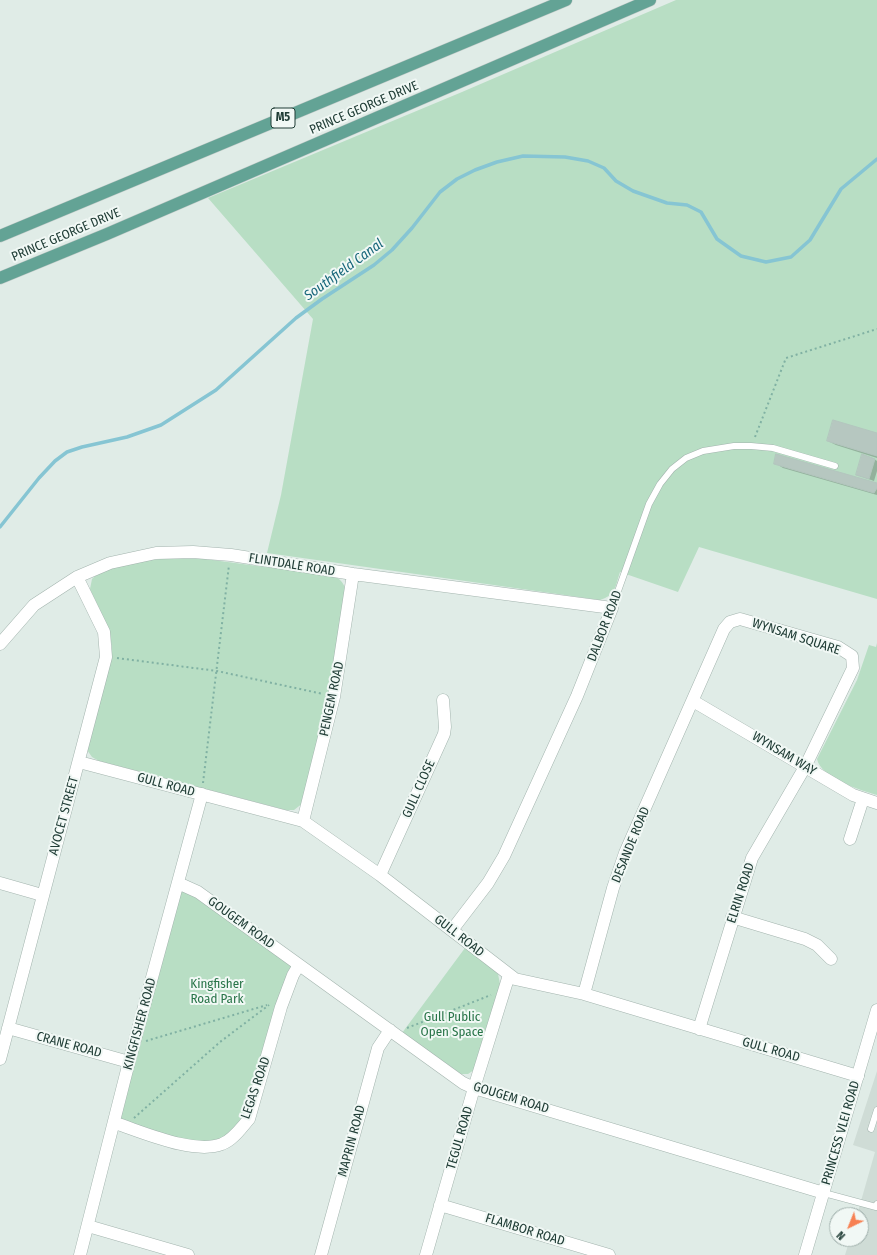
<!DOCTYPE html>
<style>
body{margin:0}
#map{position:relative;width:877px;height:1255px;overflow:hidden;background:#e0ece7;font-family:"Fira Sans Condensed",sans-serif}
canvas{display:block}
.north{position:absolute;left:829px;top:1207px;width:40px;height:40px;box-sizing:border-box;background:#f1f8f5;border:1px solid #9dada9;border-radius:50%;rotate:223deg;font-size:11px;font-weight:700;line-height:16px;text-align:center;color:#203d36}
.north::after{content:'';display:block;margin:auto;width:14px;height:18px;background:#f78153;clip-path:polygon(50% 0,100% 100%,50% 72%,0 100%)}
</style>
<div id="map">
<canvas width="877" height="1255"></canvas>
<div class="north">N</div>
</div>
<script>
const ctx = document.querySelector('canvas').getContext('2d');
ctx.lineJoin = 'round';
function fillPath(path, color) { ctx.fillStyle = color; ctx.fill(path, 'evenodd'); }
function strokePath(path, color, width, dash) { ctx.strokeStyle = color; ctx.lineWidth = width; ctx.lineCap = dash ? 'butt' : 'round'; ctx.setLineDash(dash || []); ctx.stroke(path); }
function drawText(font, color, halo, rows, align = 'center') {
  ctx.font = font + ' "Fira Sans Condensed",sans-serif'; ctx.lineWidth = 4; ctx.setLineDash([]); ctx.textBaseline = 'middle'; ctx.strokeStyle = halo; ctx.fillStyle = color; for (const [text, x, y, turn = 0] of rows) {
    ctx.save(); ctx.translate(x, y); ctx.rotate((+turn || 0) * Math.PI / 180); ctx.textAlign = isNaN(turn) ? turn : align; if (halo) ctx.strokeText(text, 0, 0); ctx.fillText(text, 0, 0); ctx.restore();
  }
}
fillPath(new Path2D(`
 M877,1071V1255H845L850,1239H861V1215H857L875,1152L853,1145Z`), '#cfdcd6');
fillPath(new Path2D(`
 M676,0H877V599L699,547L678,592L620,572C615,587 616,595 600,600L267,553L281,495L313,319L208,198L462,92Z
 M190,557L333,576C339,578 343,582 345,588L332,680L303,803L294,810H286L99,761L92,757L87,750L112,646L108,628L90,589L92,579C106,562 168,558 190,557Z
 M877,643V795C860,790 821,778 817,759L857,680L869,645L876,647Z
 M178,883L299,965L249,1119L237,1133L208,1147L115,1123Z
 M465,948L494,970L498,974L500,984L474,1070L468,1074H461L402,1033Z`), '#b8dec4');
fillPath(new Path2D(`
 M877,434V458L836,445L828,441Z
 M874,459L877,461V471L874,481L857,475Z
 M775,463L877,484V495L783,468Z`), '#0003');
strokePath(new Path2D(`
 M0,527L39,478L55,461L67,452L82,447L127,437L161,425L216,390L296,318L322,299L374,265L392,250L412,228L440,192L457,179L475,170L497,162L523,156L565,157L588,161L604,168L616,181L633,191L667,203L687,205L701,212L717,239L741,256L766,262L791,257L810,240L841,189L877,159`), '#86c5d3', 3.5);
const building = new Path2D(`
 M833,420L877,433V456L827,441Z
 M776,454L877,483V488L874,493L774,464Z
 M862,454L875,459L869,479L856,475Z`);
fillPath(building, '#b6c7c0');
strokePath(building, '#b3c6be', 1);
const service = new Path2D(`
 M612,608L649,504L660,484L672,469L686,458L703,451L734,446H751L773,448L835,466
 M871,1129L877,1110
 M824,1193L876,1207L877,1204`);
const minor = new Path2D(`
 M0,644L34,605L77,577L110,563L156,553L193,552L231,555L353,574L612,608L577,696L504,856L488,883L452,930
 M693,701L853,795L877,803
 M79,762L303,821L380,875L515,979L584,994L858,1076
 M303,821L334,697L353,574
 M850,839L863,799
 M380,875L444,734L445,727L443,700
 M0,883L42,895
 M178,883L198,892L463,1083L474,1088L824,1193
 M732,917L805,939L817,945L831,959
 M584,994L613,888L625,853L724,629L730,622L740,619L838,647L852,656L853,668L805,767L752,858L699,1029
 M8,1028L129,1062
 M0,1059L106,657L104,632L77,577
 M115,1123C143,1132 194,1155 222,1144C233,1140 241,1128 249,1119L281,1007L293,975L299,965
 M440,1205L609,1255
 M88,1226L188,1255
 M80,1255L129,1062L202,794
 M321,1255L378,1048L390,1030
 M426,1255L474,1088L509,975`);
const tertiary = new Path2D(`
 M805,1255L877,1010`);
const primary = new Path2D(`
 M0,236L566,0
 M0,278L107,234L650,0`);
strokePath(service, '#a3b4ae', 7);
strokePath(minor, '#a3b4ae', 13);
strokePath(tertiary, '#a3b4ae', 13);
strokePath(primary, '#c1c9c7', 13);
strokePath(new Path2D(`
 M755,437L786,358L877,329
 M117,658L217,671L323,694
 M203,783L229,565
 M407,1028L491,995
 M146,1041L267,1005
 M134,1118L220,1042L269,1005`), '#80b1a3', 2, [2, 3]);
strokePath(service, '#fff', 6);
strokePath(minor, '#fff', 12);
strokePath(tertiary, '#fff', 12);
strokePath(primary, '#63a395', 12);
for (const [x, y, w] of [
 [283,118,24]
]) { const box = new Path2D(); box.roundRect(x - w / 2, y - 10, w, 20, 3); ctx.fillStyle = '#f1f8f5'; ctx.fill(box); strokePath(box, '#203d36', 1); }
drawText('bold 12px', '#203d36', null, [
 ["M5",283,118]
]);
drawText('13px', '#203d36', '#f1f8f5', [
 ["PRINCE GEORGE DRIVE",364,108,-23],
 ["PRINCE GEORGE DRIVE",66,235,-23],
 ["FLINTDALE ROAD",292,565,9],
 ["DALBOR ROAD",605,626,-69],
 ["WYNSAM SQUARE",796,637,18],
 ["PENGEM ROAD",332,699,-78],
 ["WYNSAM WAY",784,754,31],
 ["GULL ROAD",166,785,15],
 ["GULL CLOSE",419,789,-66],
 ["AVOCET STREET",64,816,-75],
 ["DESANDE ROAD",631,845,-68],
 ["ELRIN ROAD",741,893,-72],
 ["GOUGEM ROAD",241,923,36],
 ["GULL ROAD",459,936,38],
 ["KINGFISHER ROAD",140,1024,-75],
 ["CRANE ROAD",69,1045,15],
 ["GULL ROAD",771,1050,16],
 ["LEGAS ROAD",256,1088,-71],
 ["GOUGEM ROAD",511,1098,17],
 ["PRINCESS VLEI ROAD",841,1133,-74],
 ["TEGUL ROAD",460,1138,-74],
 ["MAPRIN ROAD",352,1141,-75],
 ["FLAMBOR ROAD",525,1230,17]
]);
drawText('13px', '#297549', '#f1f8f5', [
 ["Kingfisher",217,984],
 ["Road Park",217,999],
 ["Gull Public",452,1017],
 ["Open Space",452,1032]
]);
drawText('italic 14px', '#18677b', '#f1f8f5', [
 ["Southfield Canal",344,270,-36]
]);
</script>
